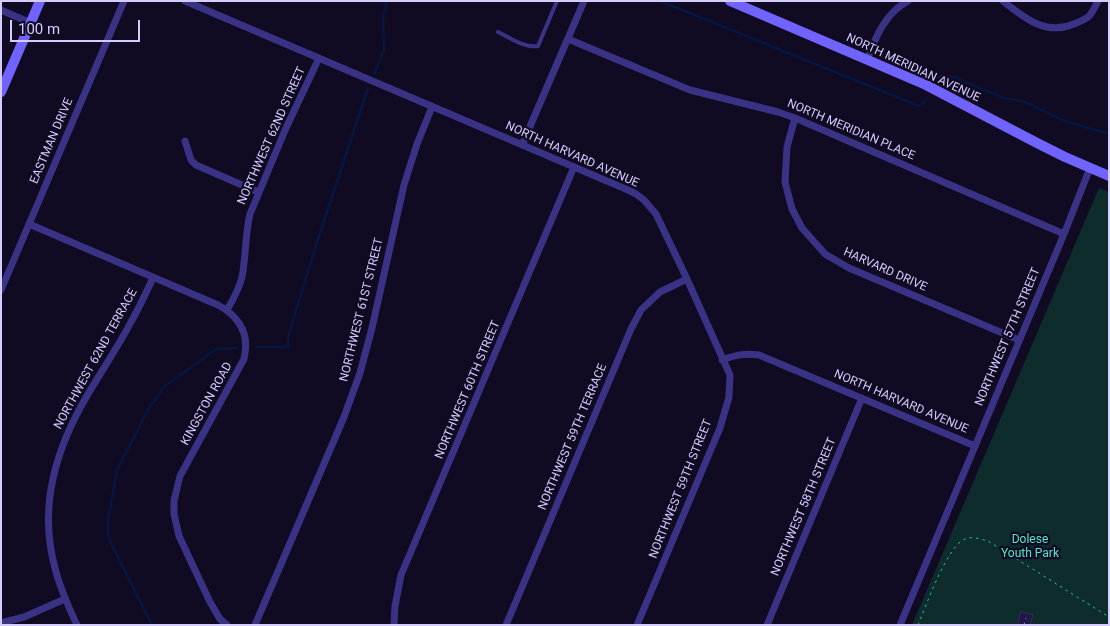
<!DOCTYPE html>
<style>
body{margin:0}
#map{position:relative;width:1110px;height:626px;overflow:hidden;background:#100b22;font-family:Roboto,sans-serif}
canvas{display:block}
.frame{position:absolute;inset:0;border:2px solid #d5ccff;pointer-events:none}
.scale{position:absolute;left:10px;top:20px;width:130px;height:22px;box-sizing:border-box;border:2px solid #d5ccff;border-top:0;padding-left:6px;font-size:15px;line-height:18px;white-space:nowrap;color:#d5ccff;-webkit-text-stroke:4px #100b22;paint-order:stroke}
</style>
<div id="map">
<canvas width="1110" height="626"></canvas>
<div class="frame"></div>
<div class="scale">100 m</div>
</div>
<script>
const ctx = document.querySelector('canvas').getContext('2d');
ctx.lineJoin = 'round';
function fillPath(path, color) { ctx.fillStyle = color; ctx.fill(path, 'evenodd'); }
function strokePath(path, color, width, dash) { ctx.strokeStyle = color; ctx.lineWidth = width; ctx.lineCap = dash ? 'butt' : 'round'; ctx.setLineDash(dash || []); ctx.stroke(path); }
function drawText(font, color, halo, rows, align = 'center') {
  ctx.font = font + ' Roboto,sans-serif'; ctx.lineWidth = 4.5; ctx.setLineDash([]); ctx.textBaseline = 'middle'; ctx.strokeStyle = halo; ctx.fillStyle = color; for (const [text, x, y, turn = 0] of rows) {
    ctx.save(); ctx.translate(x, y); ctx.rotate((+turn || 0) * Math.PI / 180); ctx.textAlign = isNaN(turn) ? turn : align; if (halo) ctx.strokeText(text, 0, 0); ctx.fillText(text, 0, 0); ctx.restore();
  }
}
fillPath(new Path2D(`
 M1099,188L1109,192V625H912Z`), '#0e2c2c');
strokePath(new Path2D(`
 M660,1L919,106L927,99
 M374,74L384,50L383,17L387,1
 M937,80L940,76L955,77L1003,98L1023,101L1065,121L1109,134
 M256,347H288V339L290,330L317,242L368,88
 M152,625L112,545L108,534V520L117,470L149,408L164,387L216,349L237,348`), '#051741', 2.5);
const building = new Path2D(`
 M1021,612L1033,615L1030,625H1018Z`);
fillPath(building, '#221644');
strokePath(building, '#392673', 1);
strokePath(new Path2D(`
 M918,625C926,606 947,546 965,539C972,536 981,539 988,541L1109,617
 M1024,625L1026,618`), '#23bcbb', 1, [2.5, 4]);
strokePath(new Path2D(`
 M498,32C510,38 524,48 538,46L557,1`), '#3a3285', 4);
strokePath(new Path2D(`
 M185,1L628,190L636,194L644,200L656,214L687,279L730,375L729,397L720,428L637,625
 M1003,1C1024,18 1046,36 1074,24C1091,17 1089,18 1098,1
 M1,10L31,23
 M568,39L690,90L778,112L795,118L1064,234
 M867,60C875,38 886,12 908,1
 M795,118L787,147L785,182L792,209L802,228L825,254L849,268L1019,340
 M185,141L191,160L196,165L258,192
 M522,145L584,1
 M29,224L218,305C240,317 250,334 244,359L180,476L174,501V514L179,536L210,602L220,619L227,625
 M1,290L124,1
 M227,310C233,300 239,289 242,277C246,257 245,235 250,214L286,128L319,58
 M722,360C735,355 745,353 759,355L975,446
 M1,623L24,617L65,599
 M77,625C68,606 60,588 55,568C38,506 56,448 88,394C102,370 118,347 131,322C139,308 146,293 153,278
 M255,625L344,417L360,373L372,328L404,185L417,144L432,107
 M394,625L395,606L401,575L574,167
 M506,625L631,329L641,310L660,292L687,279
 M767,625L862,398
 M900,625L1064,234L1090,168`), '#3a3285', 7);
strokePath(new Path2D(`
 M730,1L926,85L1037,143L1065,157L1109,176
 M1,92L40,1`), '#7063ff', 10);
drawText('12px', '#d5ccff', '#100b22', [
 ["NORTH MERIDIAN AVENUE",913,68,25],
 ["NORTH MERIDIAN PLACE",851,130,23],
 ["NORTHWEST 62ND STREET",272,136,-66],
 ["EASTMAN DRIVE",52,141,-67],
 ["NORTH HARVARD AVENUE",572,155,24],
 ["HARVARD DRIVE",885,270,24],
 ["NORTHWEST 61ST STREET",362,310,-76],
 ["NORTHWEST 57TH STREET",1008,337,-67],
 ["NORTHWEST 62ND TERRACE",96,359,-61],
 ["NORTHWEST 60TH STREET",468,390,-67],
 ["NORTH HARVARD AVENUE",901,402,23],
 ["KINGSTON ROAD",207,404,-61],
 ["NORTHWEST 59TH TERRACE",573,437,-67],
 ["NORTHWEST 59TH STREET",681,489,-68],
 ["NORTHWEST 58TH STREET",804,507,-67]
]);
drawText('12px', '#4ee9cb', '#100b22', [
 ["Dolese",1030,540],
 ["Youth Park",1030,554]
]);
</script>
